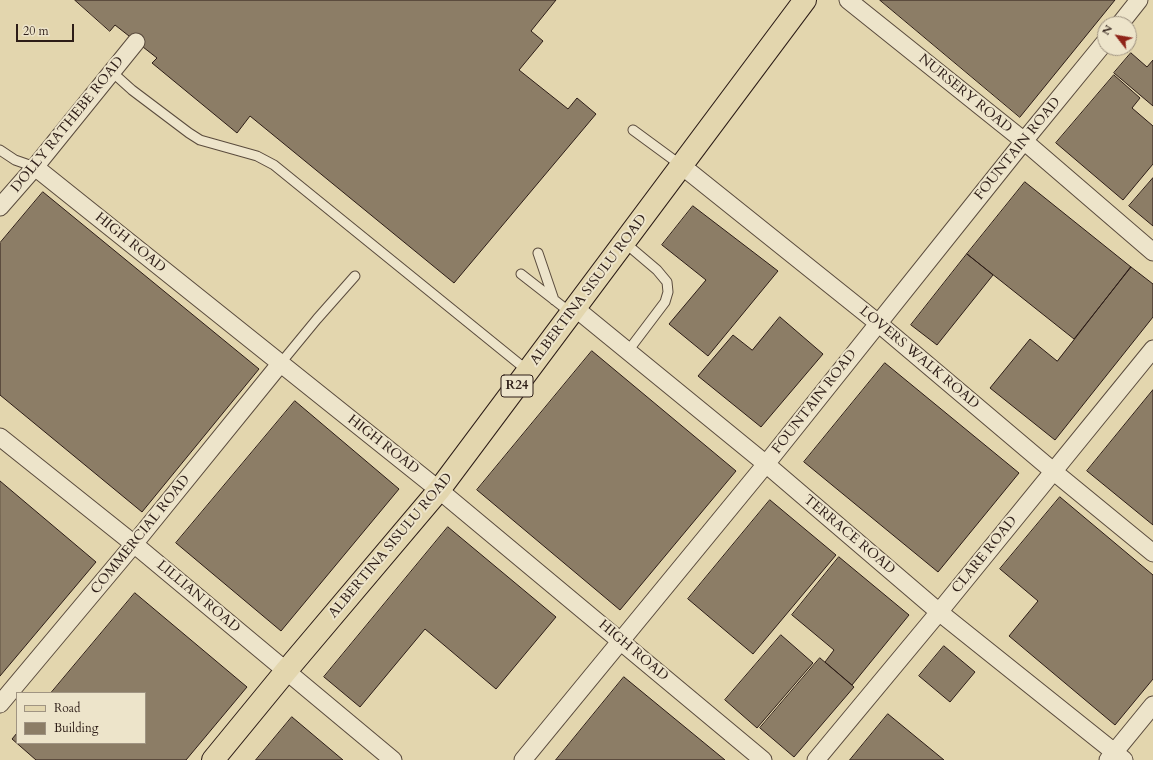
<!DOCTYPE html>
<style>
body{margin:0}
#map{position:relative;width:1153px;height:760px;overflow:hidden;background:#e3d6ae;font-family:Cardo,serif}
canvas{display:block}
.legend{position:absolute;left:16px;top:692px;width:130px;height:52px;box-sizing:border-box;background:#ede4ca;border:1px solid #a09482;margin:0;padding:5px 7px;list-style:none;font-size:12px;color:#2d1d17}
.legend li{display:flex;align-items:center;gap:8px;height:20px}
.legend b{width:20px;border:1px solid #a09482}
.north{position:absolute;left:1097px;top:16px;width:40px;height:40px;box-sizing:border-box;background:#ede4ca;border:1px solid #a09482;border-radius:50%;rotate:301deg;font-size:11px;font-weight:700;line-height:16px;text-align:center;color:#2d1d17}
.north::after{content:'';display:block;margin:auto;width:14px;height:18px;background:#8f2418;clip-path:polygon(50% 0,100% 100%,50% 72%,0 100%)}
.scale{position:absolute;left:16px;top:24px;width:58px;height:18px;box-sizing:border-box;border:2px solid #2d1d17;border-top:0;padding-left:5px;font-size:12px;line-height:14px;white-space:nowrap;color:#2d1d17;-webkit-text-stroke:3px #ede4ca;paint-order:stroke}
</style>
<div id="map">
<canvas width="1153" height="760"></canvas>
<ul class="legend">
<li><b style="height:5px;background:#e3d6ae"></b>Road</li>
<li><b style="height:11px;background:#8c7d66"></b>Building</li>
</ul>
<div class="north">N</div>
<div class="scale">20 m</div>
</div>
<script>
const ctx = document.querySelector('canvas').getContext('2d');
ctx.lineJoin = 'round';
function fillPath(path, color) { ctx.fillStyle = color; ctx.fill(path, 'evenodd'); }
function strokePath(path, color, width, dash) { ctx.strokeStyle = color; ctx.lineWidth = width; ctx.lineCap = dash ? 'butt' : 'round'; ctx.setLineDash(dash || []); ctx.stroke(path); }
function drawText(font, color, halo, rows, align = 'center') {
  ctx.font = font + ' Cardo,serif'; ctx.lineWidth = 4; ctx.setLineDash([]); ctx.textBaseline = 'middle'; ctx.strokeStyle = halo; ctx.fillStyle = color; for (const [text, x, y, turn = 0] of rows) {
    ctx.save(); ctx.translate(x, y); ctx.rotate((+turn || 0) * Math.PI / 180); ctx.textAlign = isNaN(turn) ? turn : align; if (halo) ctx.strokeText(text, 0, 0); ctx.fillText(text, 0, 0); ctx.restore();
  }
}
const building = new Path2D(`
 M75,0H556L531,31L543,41L519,70L568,109L577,98L596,114L454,283L250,116L237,133L152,63L157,58L115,25L110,31Z
 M880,0H1115L1020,117Z
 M1131,53L1147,67L1153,60V106L1114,73Z
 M1114,75L1140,98L1132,108L1153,126V164L1123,200L1056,143Z
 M1153,178V226L1129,206Z
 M1025,182L1131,267L1074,339L967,254Z
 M43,192L259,369L142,512L0,395V243Z
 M693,206L778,271L708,356L669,324L706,280L662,245Z
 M967,254L993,275L937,345L911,325Z
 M1131,267L1153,284V317L1055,440L990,388L1030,339L1057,361Z
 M780,317L823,354L761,427L698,376L733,335L752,350Z
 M592,351L736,471L620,610L477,490Z
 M885,363L1019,473L938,572L804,462Z
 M1153,390V525L1087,471Z
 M295,401L399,489L281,631L176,543Z
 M0,481L96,562L0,676Z
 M1060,497L1153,575V679L1115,725L1009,636L1038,601L1000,569Z
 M770,500L836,555L753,654L688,599Z
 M448,527L556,617L496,689L425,629L360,707L324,677Z
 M839,557L909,615L852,685L825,662L834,650L792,615Z
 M135,593L247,687L186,760H36L12,739L17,733V743H145V693H51Z
 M781,635L813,663L757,728L725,700Z
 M944,646L975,672L950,702L919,676Z
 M820,658L854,687L794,757L760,728Z
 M624,677L725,760H556Z
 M888,714L944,760H850Z
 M292,717L343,760H256Z`);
fillPath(building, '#8c7d66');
strokePath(building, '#2d1d17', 1);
const service = new Path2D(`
 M112,72L132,90L189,133L200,140L257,156L274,165L528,371
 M633,130L682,166
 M0,150L15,160L35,167
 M624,242L657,270L667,282L668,292L665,302L628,351
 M538,253L554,300
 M521,274L571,313
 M280,364L317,319L355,276`);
const minor = new Path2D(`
 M848,0L1024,141L1153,252
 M1120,24L1139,0
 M682,166L878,323L1053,471L1153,553
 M35,167L439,490L763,760
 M0,207L35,167L136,42
 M575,308L766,464L939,612L1124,760
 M0,437L134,544L393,760
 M0,704L134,544L280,364
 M523,760L766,464L1024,141L1105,42
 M816,760L939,612L1153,349
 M1108,760L1153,705`);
const primary = new Path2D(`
 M213,760L286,671L439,490L805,0`);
strokePath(service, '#5a4b3d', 11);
strokePath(minor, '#5a4b3d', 19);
strokePath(primary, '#2d1d17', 24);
strokePath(service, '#ede4ca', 9);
strokePath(minor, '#ede4ca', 17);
strokePath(primary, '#e3d6ae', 22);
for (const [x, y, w] of [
 [517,386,32]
]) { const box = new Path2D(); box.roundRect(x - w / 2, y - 11, w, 22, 3); ctx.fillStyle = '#ede4ca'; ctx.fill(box); strokePath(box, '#2d1d17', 1); }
drawText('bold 13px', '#2d1d17', null, [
 ["R24",517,386]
]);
drawText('14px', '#2d1d17', '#ede4ca', [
 ["NURSERY ROAD",965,94,39],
 ["DOLLY RATHEBE ROAD",68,125,-51],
 ["FOUNTAIN ROAD",1018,149,-51],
 ["HIGH ROAD",130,243,39],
 ["ALBERTINA SISULU ROAD",589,290,-53],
 ["LOVERS WALK ROAD",919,358,40],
 ["FOUNTAIN ROAD",815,402,-52],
 ["HIGH ROAD",383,445,38],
 ["COMMERCIAL ROAD",141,535,-51],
 ["TERRACE ROAD",849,535,40],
 ["ALBERTINA SISULU ROAD",391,546,-50],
 ["CLARE ROAD",985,555,-51],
 ["LILLIAN ROAD",198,597,40],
 ["HIGH ROAD",633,651,40]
]);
</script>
